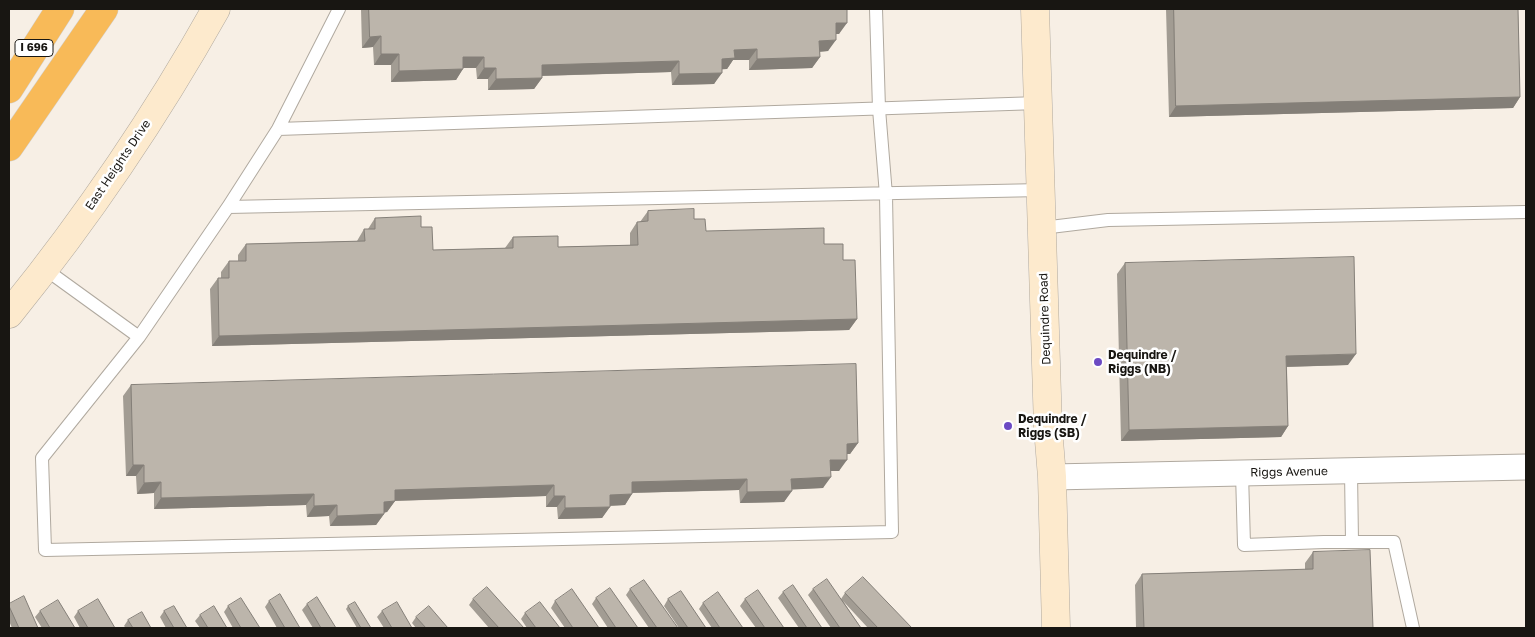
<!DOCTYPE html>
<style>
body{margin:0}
#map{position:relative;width:1535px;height:637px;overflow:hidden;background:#f7efe5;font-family:"Golos Text",sans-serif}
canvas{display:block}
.frame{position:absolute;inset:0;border:10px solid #181612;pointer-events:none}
</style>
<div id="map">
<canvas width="1535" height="637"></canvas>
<div class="frame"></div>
</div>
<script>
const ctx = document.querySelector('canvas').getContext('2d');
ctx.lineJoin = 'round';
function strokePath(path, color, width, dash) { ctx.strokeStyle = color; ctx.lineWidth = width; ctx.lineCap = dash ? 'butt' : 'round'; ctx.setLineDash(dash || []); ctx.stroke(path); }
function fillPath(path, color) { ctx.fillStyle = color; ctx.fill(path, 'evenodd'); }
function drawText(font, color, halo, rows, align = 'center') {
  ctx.font = font + ' "Golos Text",sans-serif'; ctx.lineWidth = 5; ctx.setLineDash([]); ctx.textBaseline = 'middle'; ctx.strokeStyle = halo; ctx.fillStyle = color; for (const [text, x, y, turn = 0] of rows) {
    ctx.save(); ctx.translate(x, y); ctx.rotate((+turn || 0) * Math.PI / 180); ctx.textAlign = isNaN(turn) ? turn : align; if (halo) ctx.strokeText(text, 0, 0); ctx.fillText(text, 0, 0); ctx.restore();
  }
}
const lane = new Path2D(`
 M339,9L278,129L228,207L139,337L42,458L45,550L892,532L886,195L879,109L876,9
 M278,129L1038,103
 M228,207L1041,190
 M1042,228L1108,220L1526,212
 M45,269L139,337
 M1351,471L1352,542
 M1242,473L1244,545L1324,542H1394L1413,628`);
const street = new Path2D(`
 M1052,477L1526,467`);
const secondary = new Path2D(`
 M1035,9L1048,428L1052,477L1056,628
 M9,314C86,219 156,116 216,9`);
const highway = new Path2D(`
 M9,89L60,9
 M9,147L104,9`);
strokePath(lane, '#b0a99f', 14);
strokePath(street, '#b0a99f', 27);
strokePath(secondary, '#b0a99f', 29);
strokePath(highway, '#d1d0d0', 29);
strokePath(lane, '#fff', 12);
strokePath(street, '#fff', 25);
strokePath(secondary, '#fdeacd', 28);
strokePath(highway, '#f8ba58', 28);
fillPath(new Path2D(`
 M361,9H847L839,34H836L828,51L820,52V57L812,68L749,70V60H733L727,69H722L714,84L672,85L671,72L542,76V78L534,89L488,90V79H477L476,68H463L456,80L391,82V65H374L373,47L362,48Z
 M1166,9H1518L1520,97L1513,108L1169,117Z
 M648,211L694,219L706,231L824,244L843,260L857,319L849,330L212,346L210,289L218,278H221V272L229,261H238V255L246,244L357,241L364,229H368L375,218L421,227L433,250L505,248L513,237L558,247L630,245V233L637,222H640Z
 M1125,263L1348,365L1287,367L1288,426L1281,437L1121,441L1117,274Z
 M131,385L858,443L850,454H847L839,471H830L823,488L792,489L784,502L740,503L739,490L632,493L625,505L610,506L602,518L558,519L557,507H546V496L395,501L387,512L384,513V514L376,525L330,526L329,516L307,517L306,505L154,509V493L137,494L136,476H126L123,396Z
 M1313,552L1373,628H1136L1135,585L1142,574L1305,570V563Z
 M630,589L678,628H649L626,595Z
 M813,589L841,599L845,593L912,628H868L843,601L861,628H831L808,595Z
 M783,592L822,628H799L778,598Z
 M596,598L638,628H608L592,604Z
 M473,599L524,628H489L469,605Z
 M668,599L706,628H679L664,606Z
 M745,599L784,628H756L740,606Z
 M269,601L300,628H277L265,607Z
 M555,601L599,628H565L551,608Z
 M703,603L743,628H712L699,609Z
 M9,604L38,628H12L9,621Z
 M307,604L336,628H313L302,610Z
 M228,606L260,628H233L224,612Z
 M348,606L371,628H357L346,609Z
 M40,611L75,628H42L35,617Z
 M78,611L115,628H80L74,617Z
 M164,611L187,628H166L160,617Z
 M382,611L412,628H384L377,617Z
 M525,613L560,628H527L521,619Z
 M200,615L227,628H200L195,621Z
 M416,617L448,628H416L412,623Z
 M128,620L151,628H126L124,626Z`), '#a29c93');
fillPath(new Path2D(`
 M836,23H847L839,34H828Z
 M381,36L373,47L362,48L370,37Z
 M836,40L828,51L812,52L819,41Z
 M757,49L749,60H733L727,69L714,70L722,59L734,50Z
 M381,54H399L391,65H374Z
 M463,57H484L476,68H455Z
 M820,57L812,68L749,70L757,59Z
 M679,61L671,72L534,76L542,65Z
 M484,68H496L488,79H477Z
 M463,69L456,80L391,82L399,71Z
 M722,73L714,84L672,85L679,74Z
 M542,78L534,89L488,90L496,79Z
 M1520,97L1513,108L1169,117L1176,106Z
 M857,319L849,330L212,346L219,336Z
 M1356,354L1348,365L1279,367L1286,356Z
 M1288,426L1281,437L1121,441L1129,430Z
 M858,443L850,454H839L847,444Z
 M830,460H847L839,471H823Z
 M133,465H144L136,476H126Z
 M831,477L823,488L784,490L791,479Z
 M747,479L739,490L624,493L632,482Z
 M161,482L154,493L137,494L144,483Z
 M554,485L546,496L387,501L395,490Z
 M792,491L784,502L740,503L747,492Z
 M314,494L306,505L154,509L161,498Z
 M632,494L625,505L602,506L610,495Z
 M554,496H565L557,507H546Z
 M395,501L387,512L376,513L384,502Z
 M337,505L329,516L307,517L314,506Z
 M610,507L602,518L558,519L565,508Z
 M384,514L376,525L330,526L337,516Z`), '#847f78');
const building = new Path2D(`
 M369,9H847V23H836V40L819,41L820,57L757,59V49L734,50L735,58L722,59V73L679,74V61L542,65V78L496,79V68H484V57H463V69L399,71V54H381V36L370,37Z
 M1174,9H1518L1520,97L1176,106Z
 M694,209V219H705L706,231L824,228V244H843V260H855L857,319L219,336L218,278H229V261H246V244L365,241L364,229H375V218L421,216V227H432L433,250L513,248V237L558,236V247L638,245L637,222L648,221V211Z
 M1354,257L1356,354L1286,356L1288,426L1129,430L1125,263Z
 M856,364L858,443L847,444V460H830L831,477L791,479L792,491L747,492V479L632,482V494L610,495V507L565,508V496H554V485L395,490V501L384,502V514L337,516V505L314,506V494L161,498V482L144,483V465H133L131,385Z
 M1370,550L1373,628H1144L1142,574L1313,569V552Z
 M863,577L912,628H878L845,593Z
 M827,579L861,628H840L813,589Z
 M644,580L678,628H657L630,589Z
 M793,585L822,628H807L783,592Z
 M487,587L524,628H499L473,599Z
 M610,588L638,628H616L596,598Z
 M572,589L599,628H573L555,601Z
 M758,590L784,628H765L745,599Z
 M681,591L706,628H688L668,599Z
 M718,592L743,628H720L703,603Z
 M280,594L300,628H285L269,601Z
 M24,596L38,628H19L9,606V604Z
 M317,597L336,628H321L307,604Z
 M241,598L260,628H241L228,606Z
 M98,599L115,628H88L78,611Z
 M58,600L75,628H50L40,611Z
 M355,602L371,628H361L348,606Z
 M397,602L412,628H392L382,611Z
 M540,602L560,628H536L525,613Z
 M174,606L187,628H174L164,611Z
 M214,606L227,628H208L200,615Z
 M429,606L448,628H426L416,617Z
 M142,612L151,628H133L128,620Z`);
fillPath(building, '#bcb5ab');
strokePath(building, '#847f78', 1);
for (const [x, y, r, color] of [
 [1098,362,5,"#6c4ac3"],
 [1008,426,5,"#6c4ac3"]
]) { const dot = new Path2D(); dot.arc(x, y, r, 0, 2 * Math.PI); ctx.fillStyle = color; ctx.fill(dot); strokePath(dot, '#fff', 2); }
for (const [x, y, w] of [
 [34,48,38]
]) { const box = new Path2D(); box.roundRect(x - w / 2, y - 8.5, w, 17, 4); ctx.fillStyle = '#fff'; ctx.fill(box); strokePath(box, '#181612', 1); }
drawText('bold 11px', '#181612', null, [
 ["I 696",34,48]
]);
drawText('12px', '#181612', '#fff', [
 ["East Heights Drive",118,165,-56],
 ["Dequindre Road",1045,319,-92],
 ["Riggs Avenue",1289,472,-1]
]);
drawText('bold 12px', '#181612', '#fff', [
 ["Dequindre /",1108,355],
 ["Riggs (NB)",1108,369],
 ["Dequindre /",1018,419],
 ["Riggs (SB)",1018,433]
], 'left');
</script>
